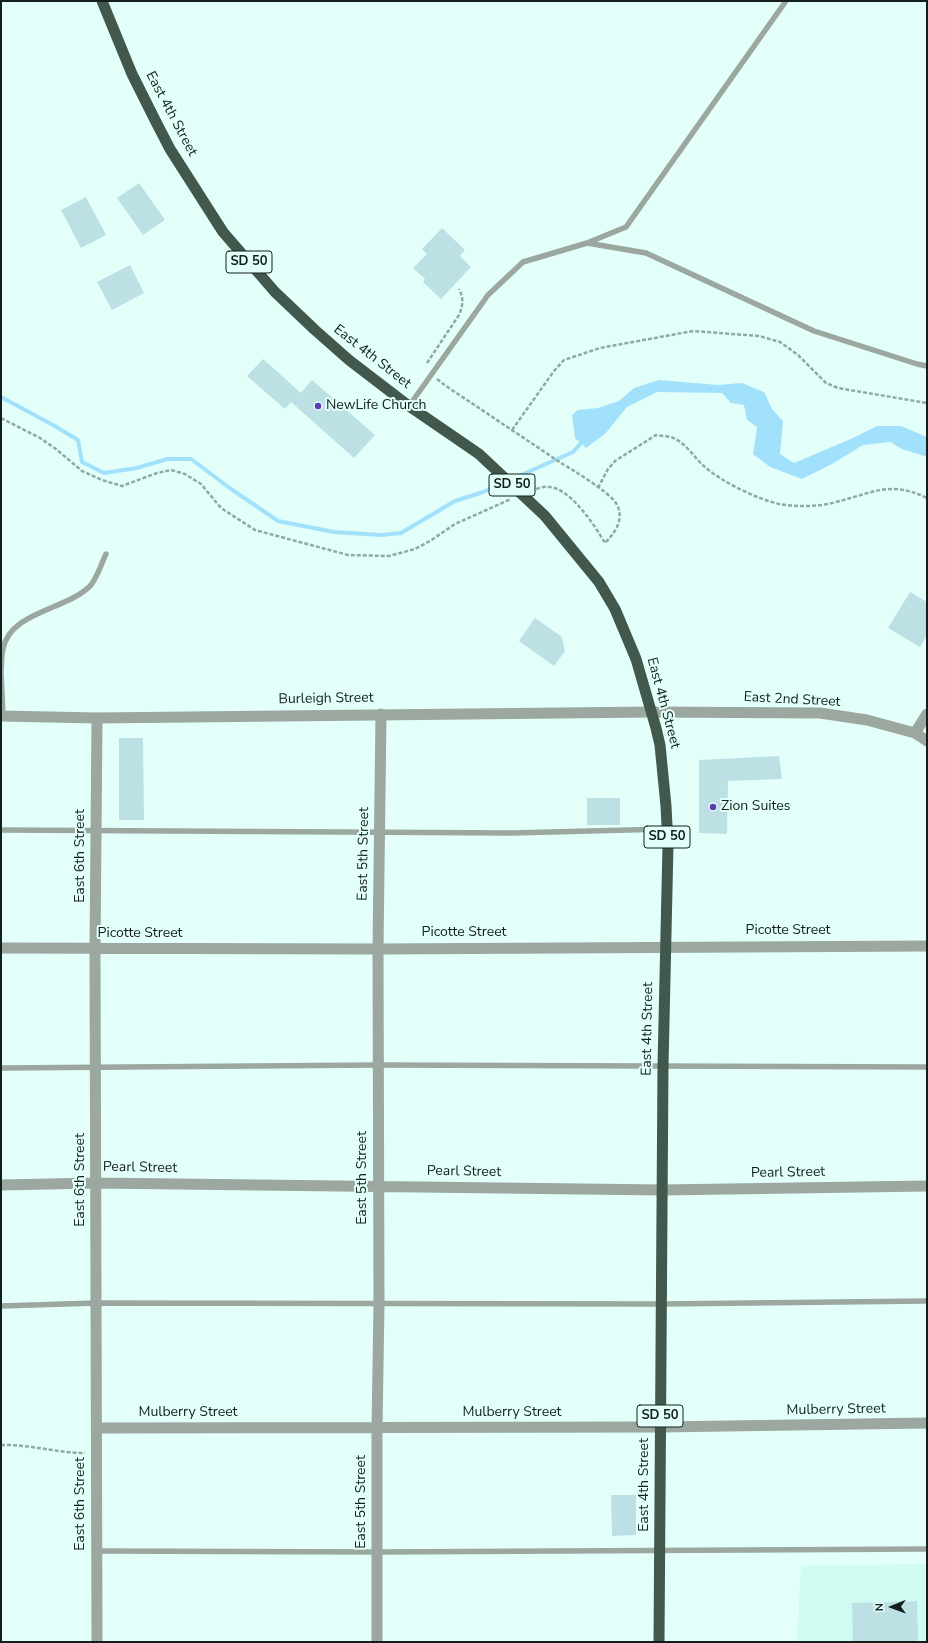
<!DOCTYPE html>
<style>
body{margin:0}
#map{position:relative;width:928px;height:1643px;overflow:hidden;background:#e3fff9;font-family:"Nunito Sans",sans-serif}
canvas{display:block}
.frame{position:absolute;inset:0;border:2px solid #121f1d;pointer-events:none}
.north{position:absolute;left:872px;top:1587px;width:40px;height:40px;-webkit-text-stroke:3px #e3fff9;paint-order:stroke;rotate:269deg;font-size:11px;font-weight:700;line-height:16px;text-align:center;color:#121f1d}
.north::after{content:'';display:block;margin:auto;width:14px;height:18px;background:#121f1d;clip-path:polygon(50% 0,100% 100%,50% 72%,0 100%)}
</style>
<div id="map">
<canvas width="928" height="1643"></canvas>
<div class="frame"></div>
<div class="north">N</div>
</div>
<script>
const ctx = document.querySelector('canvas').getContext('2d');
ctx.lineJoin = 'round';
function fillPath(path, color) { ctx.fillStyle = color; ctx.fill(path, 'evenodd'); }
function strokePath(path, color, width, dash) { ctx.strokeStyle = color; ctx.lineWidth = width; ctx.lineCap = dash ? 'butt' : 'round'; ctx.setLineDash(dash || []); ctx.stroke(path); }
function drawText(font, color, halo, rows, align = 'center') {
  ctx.font = font + ' "Nunito Sans",sans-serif'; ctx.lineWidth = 4; ctx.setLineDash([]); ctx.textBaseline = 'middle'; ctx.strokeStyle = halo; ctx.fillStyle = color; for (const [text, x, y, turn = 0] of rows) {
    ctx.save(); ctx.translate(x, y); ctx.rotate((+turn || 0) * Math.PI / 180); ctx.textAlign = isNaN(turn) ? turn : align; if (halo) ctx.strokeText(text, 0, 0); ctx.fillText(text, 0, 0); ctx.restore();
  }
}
fillPath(new Path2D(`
 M927,1564V1642H797L801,1566Z`), '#cefbf2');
fillPath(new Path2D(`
 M659,380L718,385L742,383L764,392L772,409L783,421L780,454L794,463L853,438L877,426H901L927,437V457L902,449L890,442L863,445L832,464L802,479L770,467L753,454L757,427L747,420L744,405L731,403L722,393L657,392L627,407L605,434L586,448L575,438L572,415L578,410L598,408L619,401L634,388Z`), '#a2e1fb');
strokePath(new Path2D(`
 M1,397L53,425L78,440L82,462L104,473L137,468L167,459H191L231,489L278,521L334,532L381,535L401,533L455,501L483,492L573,452L581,443`), '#a2e1fb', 4);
fillPath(new Path2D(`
 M139,183L165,220L143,235L117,198Z
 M86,197L106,235L81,248L61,210Z
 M442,228L465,250L460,256L471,267L441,299L423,282L425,279L413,268L427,254L422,249Z
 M130,265L144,293L112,310L97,282Z
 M263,359L301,393L312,380L375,435L354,458L291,402L285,409L247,376Z
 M910,592L927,602V635L920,647L888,628Z
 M535,618L562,637L565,651L554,666L519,641Z
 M119,738H143L144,820H119Z
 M779,756L782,779L728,781L727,834L699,833V760Z
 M587,798H620V825H587Z
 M611,1495H636V1535L612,1536Z
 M917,1601L918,1642H853L852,1603Z`), '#bde0e4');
strokePath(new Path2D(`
 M427,363L459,315C463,305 464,299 459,289
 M437,379C452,391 469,401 485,412C510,429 536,446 561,463C573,470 609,492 616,503C625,518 616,532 605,543C595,526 571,489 550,487C544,486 539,488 534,490
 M1,418L40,438L56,449L82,471L102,480L122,486L157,473L171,470L185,474L201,484L221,508L255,530L348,555L389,556L415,549L430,541L455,524L511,499
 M512,430L554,371L564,360L600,348L693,331L759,336L780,342L798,355L826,383L838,388L927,403
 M598,488L608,469L615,461L656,435C661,436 666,436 671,437C686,442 694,458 705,467C722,482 757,499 779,504C797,507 819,507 836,502C873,493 890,480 927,498
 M1,1445C29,1444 57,1453 85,1453`), '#92a8a3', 2.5, [4, 2]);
strokePath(new Path2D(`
 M587,243L646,253L814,331L917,364L927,366
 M409,406L488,295L523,262L587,243L626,227L786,1
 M1,671C2,664 1,656 3,649C10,612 65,610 89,587C96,581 102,562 106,554
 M1,673L3,716
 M1,830L512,833L667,829
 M1,1068L378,1065L927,1067
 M1,1306L96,1303L661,1304L927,1301
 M96,1551L377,1552L927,1549`), '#9ba79f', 5.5);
strokePath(new Path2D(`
 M97,718L95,949L97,1642
 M915,733L927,714
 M1,948L378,949L927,946
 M1,1185L96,1183L662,1190L927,1186
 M97,1428L660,1427L927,1423
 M377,1642V1428L379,1304L378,949L381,714`), '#9ba79f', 11);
strokePath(new Path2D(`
 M1,716L97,718L652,712L820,713L867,720L915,733L927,741`), '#9ba79f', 11);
strokePath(new Path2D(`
 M102,1L132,74L155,120L170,149L223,232L275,292L315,330L349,360L409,406L479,454L545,516L599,582L615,609L636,659L656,728L660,745L666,806L668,845L663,1066L659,1642`), '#42584c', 11);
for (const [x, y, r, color] of [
 [318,406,4,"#5e3bb3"],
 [713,807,4,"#5e3bb3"]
]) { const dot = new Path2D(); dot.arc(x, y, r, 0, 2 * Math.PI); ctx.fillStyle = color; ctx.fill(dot); strokePath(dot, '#e3fff9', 1.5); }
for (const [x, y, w] of [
 [249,262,46],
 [512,485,46],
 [667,837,46],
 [660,1416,46]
]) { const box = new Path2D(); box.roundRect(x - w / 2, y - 11, w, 22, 3); ctx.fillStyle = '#e3fff9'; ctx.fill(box); strokePath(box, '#121f1d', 1); }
drawText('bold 13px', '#121f1d', null, [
 ["SD 50",249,262],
 ["SD 50",512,485],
 ["SD 50",667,837],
 ["SD 50",660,1416]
]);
drawText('14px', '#121f1d', '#e3fff9', [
 ["East 4th Street",171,114,62],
 ["East 4th Street",372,357,38],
 ["Burleigh Street",326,699,-1],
 ["East 2nd Street",792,700,3],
 ["East 4th Street",663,703,75],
 ["East 5th Street",364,854,-89],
 ["East 6th Street",81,856,-90],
 ["Picotte Street",788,931],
 ["Picotte Street",464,933],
 ["Picotte Street",140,934],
 ["East 4th Street",648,1029,-89],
 ["Pearl Street",140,1168,1],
 ["Pearl Street",464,1172,1],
 ["Pearl Street",788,1173,-1],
 ["East 5th Street",363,1178,-90],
 ["East 6th Street",81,1180,-90],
 ["Mulberry Street",836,1410,-1],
 ["Mulberry Street",188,1413],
 ["Mulberry Street",512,1413],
 ["East 4th Street",645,1485,-90],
 ["East 5th Street",362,1502,-90],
 ["East 6th Street",81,1504,-90]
]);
drawText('14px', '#121f1d', '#e3fff9', [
 ["NewLife Church",326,406],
 ["Zion Suites",721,807]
], 'left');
</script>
